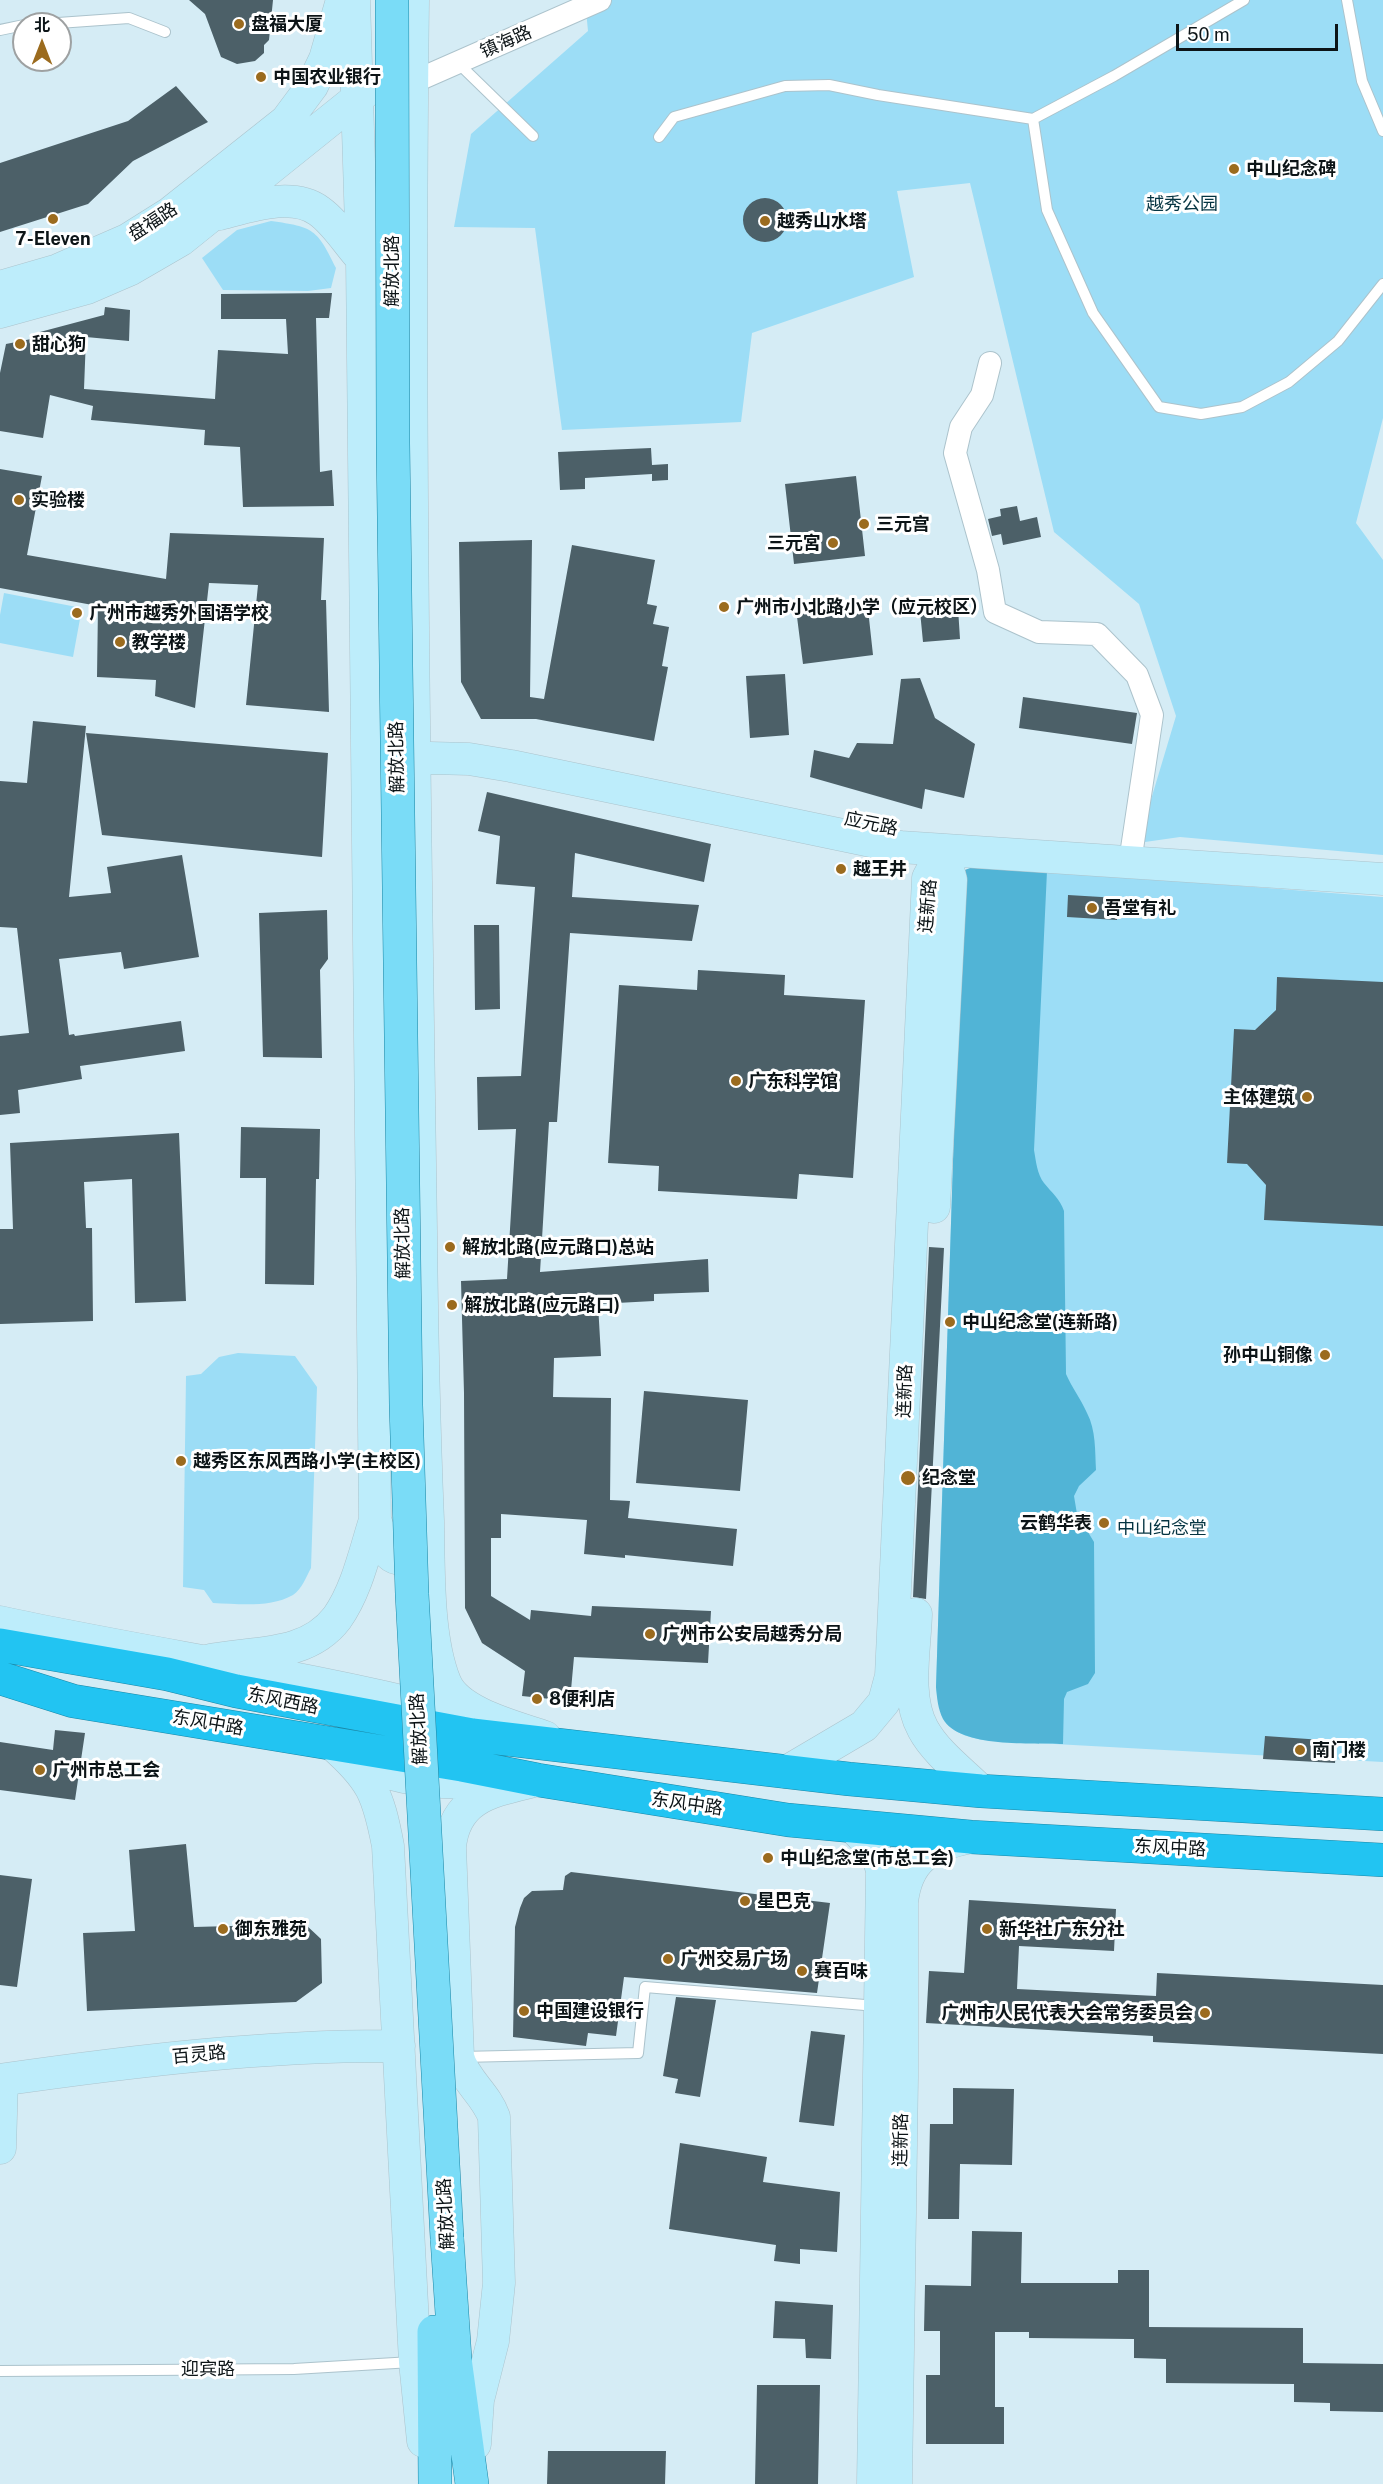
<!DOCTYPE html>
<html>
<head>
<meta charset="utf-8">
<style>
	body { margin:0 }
	#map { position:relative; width:1383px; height:2484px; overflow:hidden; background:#d5ecf5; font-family:"Public Sans","Noto Sans SC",sans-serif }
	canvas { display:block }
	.north { position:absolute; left:12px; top:12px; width:60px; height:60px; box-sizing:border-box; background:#fff; border:2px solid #9ea1a2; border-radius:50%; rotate:0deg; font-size:16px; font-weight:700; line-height:24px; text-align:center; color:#0c1417 }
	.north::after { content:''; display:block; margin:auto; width:21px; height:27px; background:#9b6b1e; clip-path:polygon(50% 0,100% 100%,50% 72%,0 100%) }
	.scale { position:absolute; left:1176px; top:24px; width:162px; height:27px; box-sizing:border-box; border:3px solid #0c1417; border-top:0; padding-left:8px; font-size:18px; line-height:21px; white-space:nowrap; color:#0c1417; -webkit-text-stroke:4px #fff; paint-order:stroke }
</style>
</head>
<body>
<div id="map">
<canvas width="1383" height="2484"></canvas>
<div class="north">北</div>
<div class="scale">50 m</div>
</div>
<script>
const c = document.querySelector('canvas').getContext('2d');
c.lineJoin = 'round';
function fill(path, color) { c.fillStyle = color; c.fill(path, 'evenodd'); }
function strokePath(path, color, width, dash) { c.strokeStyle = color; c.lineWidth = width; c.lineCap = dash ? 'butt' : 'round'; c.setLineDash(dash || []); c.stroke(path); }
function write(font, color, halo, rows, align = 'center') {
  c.font = font + ' "Public Sans","Noto Sans SC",sans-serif'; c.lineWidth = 6; c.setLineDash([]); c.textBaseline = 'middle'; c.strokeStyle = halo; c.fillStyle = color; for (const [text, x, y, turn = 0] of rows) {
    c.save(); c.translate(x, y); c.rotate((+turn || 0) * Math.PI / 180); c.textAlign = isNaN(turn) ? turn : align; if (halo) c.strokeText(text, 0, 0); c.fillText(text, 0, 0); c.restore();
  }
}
const green = new Path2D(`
	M585 0H1383V418L1356 523 1383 560V855L1180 837 1138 843 1176 716 1139 604 1054 532 970 183 897 191 914 277 752 333 741 422 562 430 535 228 454 227 471 134 588 31Z
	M271 221C314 227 317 229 336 268L331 288 308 291 223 290 202 258 237 230Z
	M4 593 82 608 73 657 0 643V615Z
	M984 866 1383 897V1762L982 1740C947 1733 940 1721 936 1687L962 883 965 870Z
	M238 1353 295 1356 317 1387 311 1568C306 1577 302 1589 293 1595 270 1608 239 1604 213 1603L204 1590 183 1587 186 1376 201 1374 219 1357Z`);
const forest = new Path2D(`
	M975 866 1047 871 1034 1150C1036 1161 1037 1174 1044 1183 1052 1193 1060 1199 1064 1211L1066 1374C1072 1388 1081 1399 1087 1413 1096 1430 1095 1451 1096 1470L1079 1486 1074 1496 1077 1514 1094 1542 1095 1673 1088 1684 1067 1692 1064 1699 1063 1744C1034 1743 959 1748 943 1719 938 1709 937 1698 936 1687L962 883 965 870Z`);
const building = new Path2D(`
	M189 0H273L269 40 264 45V53L255 61 237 64 221 57 205 14Z
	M176 86 208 122 133 161 88 204 0 232V163L128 121Z
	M743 220a22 22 0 1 1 44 0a22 22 0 1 1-44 0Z
	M332 293 329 318H316L320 472 332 470 334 506 243 507 240 447 204 445 205 430 91 420 93 406 50 395 43 438 0 431V373L6 344 41 337 40 332 104 315 105 307 130 310 129 341 86 337 84 389 215 399 218 350 288 354 286 319H221V294Z
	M651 448 652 465 668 464V480L652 481V474L585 478V489L560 490 558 452Z
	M0 469 42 476 27 555 166 579 170 533 324 538 321 600H326L329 712 246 705 258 585 209 583 195 708 155 696 156 680 97 677 98 606 0 588Z
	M856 476 865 556 794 564 785 484Z
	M1017 506 1020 521 1037 517 1041 537 1003 545 1001 534 992 536 988 519 1001 516 1000 509Z
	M532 540 530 697 544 699 572 545 655 560 647 604 657 606 653 624 669 627 662 666 668 667 654 741 536 719H481L461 682 459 542Z
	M867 600 873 655 803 664 796 609Z
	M958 608 960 639 923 642 920 611Z
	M785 674 789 735 750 738 746 676Z
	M920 678 935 718 975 744 964 798 925 789 922 809 810 777 814 750 849 758 857 743 893 744 901 679Z
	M1023 697 1137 713 1132 744 1019 728Z
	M33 721 86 726 69 897 111 893 107 867 182 855 199 957 124 969 121 952 59 959 69 1035 74 1034 75 1036 181 1021 185 1051 80 1066 82 1079 18 1090 20 1113 0 1115V1036L29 1033 17 928 0 927V781L27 783Z
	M86 733 328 753 322 857 102 835Z
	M487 792 711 844 704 882 575 853 572 897 699 905 692 941 570 933 557 1122H549L540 1272 708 1259 709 1292 654 1294V1301L598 1304 601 1356 554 1358 553 1397 611 1398 610 1500 630 1501 628 1518 737 1529 733 1566 625 1555V1558L584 1554 587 1520 501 1514V1538H491V1596L530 1620 531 1610 591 1616 592 1606 711 1611 708 1663 574 1657 570 1701 522 1696 525 1671 482 1643 465 1608 464 1393 461 1281 507 1279 516 1129 478 1130 477 1077 521 1076 535 887 496 884 500 836 478 831Z
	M1068 895 1118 898 1117 920 1067 917Z
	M327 910 328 959 320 970 322 1058 263 1057 259 913Z
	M474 925H499L500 1009 475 1010Z
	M698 970 785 975 784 995 865 1000 853 1178 799 1174 797 1199 658 1191 659 1166 608 1163 619 985 697 990Z
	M1277 977 1383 982V1226L1264 1220 1266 1185 1247 1164 1227 1163 1234 1029 1255 1030 1276 1010Z
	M241 1127 320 1129 319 1179H316L314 1285 265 1284 266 1178H240Z
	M179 1133 186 1301 135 1303 132 1179 84 1182 86 1228H92L93 1321 0 1324V1229H13L10 1143Z
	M929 1247 944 1248 926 1599 913 1597Z
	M644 1391 748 1400 740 1491 636 1483Z
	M55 1730 85 1733 75 1800 0 1790V1742L53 1750Z
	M1265 1736 1337 1741 1335 1763 1263 1759Z
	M186 1844 194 1927 305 1924 321 1939 322 1983 296 2002 87 2011 83 1933 135 1931 129 1850Z
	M571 1872 830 1903 817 1993 624 1977 616 2036 588 2033 586 2046 513 2037 515 1927 520 1908 524 1898 532 1891 563 1890 565 1876Z
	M0 1875 32 1879 17 1987 0 1985Z
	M969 1900 1116 1909 1114 1951 1019 1946 1017 1989 1156 1996 1157 1973 1383 1985V2054L1153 2042V2036L926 2023 929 1971 964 1973Z
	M676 1997 716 2000 700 2097 675 2093 678 2079 663 2076Z
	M811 2031 845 2035 834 2126 799 2122Z
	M953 2088 1014 2089 1012 2165 960 2164 959 2219H928L930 2124H953Z
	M680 2143 767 2157 763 2182 840 2192 837 2252 800 2249V2264L774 2261 776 2245 669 2229Z
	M972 2231 1022 2232 1021 2283H1118V2270H1149V2327L1303 2328V2363L1383 2364V2412L1330 2411V2403L1294 2402V2384L1166 2383V2359L1134 2358V2339L1029 2338V2332H995V2407H1004V2444H926V2375H940V2331H924L925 2285 971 2286Z
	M775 2301 833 2305 831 2359 806 2358 805 2339 773 2338Z
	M757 2385H820L818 2484H755Z
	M548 2451H666L665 2484H547Z`);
const lane = new Path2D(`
	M1347 0 1362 81 1383 131
	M44 24 129 18 165 32
	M0 30 24 25
	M458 63 533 136
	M1033 119 1047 210 1093 313 1159 407 1201 414 1242 407 1289 382 1338 341 1383 284
	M659 137 674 117 785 86 829 85 878 95 1033 119 1114 76 1244 0
	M461 2057 638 2053 645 1987 877 2006
	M0 2371 294 2369 412 2362`);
const street = new Path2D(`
	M411 83 600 0
	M990 363 982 395 961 427 955 453 988 570 995 612 1039 632 1097 634 1137 675 1152 715 1130 862`);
const secondary = new Path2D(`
	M413 0C408 410 415 821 421 1231 422 1328 424 1424 428 1521 429 1570 427 1637 445 1682 457 1713 516 1727 545 1737
	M220 214C248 207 292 191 319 211 336 223 348 244 362 259
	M0 287 58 270 127 240 170 213 286 121 312 86 325 59 342 0
	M0 312 87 288 131 269 181 240 369 89
	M392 757 469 759 511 766 900 847 1383 879
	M934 1207 951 880 943 850
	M375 1520C379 1529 382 1543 387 1551 400 1570 422 1550 428 1538
	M916 1614C915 1649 905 1697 923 1729 936 1753 962 1772 981 1791
	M0 1622C147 1654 297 1674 443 1711
	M167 1674C180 1670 193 1664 206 1661 251 1651 306 1659 337 1618 357 1590 365 1551 375 1520L362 259 354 0
	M332 1744C372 1779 378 1794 388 1846L415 2362 423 2441
	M351 1756C395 1785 455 1784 506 1782
	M786 1772 864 1726 884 1702 891 1676 928 878 943 850
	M854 1828C867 1841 878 1852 882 1871L873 2484
	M0 2080C133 2061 265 2045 399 2046
	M0 2148 2 2080
	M475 2444 478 2400 493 2341 499 2283 494 2117C486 2094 464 2080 458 2057L450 1847C455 1795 495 1791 538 1780
	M896 2484 902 2077V1902C907 1858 931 1845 971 1837`);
const primary = new Path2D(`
	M447 2238 455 2359 472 2484
	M434 2332 435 2484`);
const highway = new Path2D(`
	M0 1645 167 1674 236 1691 472 1735 849 1779 981 1791 1383 1814
	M0 1678 73 1701 462 1765 538 1780 788 1820 971 1837 1383 1860`);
const primaryBridge = new Path2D(`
	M392 0 393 443 406 1405 412 1594 447 2238`);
const markers = [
	[239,24,6,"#9b6b1e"],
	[261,77,6,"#9b6b1e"],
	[1234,169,6,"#9b6b1e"],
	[53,219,6,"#9b6b1e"],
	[765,221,6,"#9b6b1e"],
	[20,344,6,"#9b6b1e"],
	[19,500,6,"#9b6b1e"],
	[864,524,6,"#9b6b1e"],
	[833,543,6,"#9b6b1e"],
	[724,607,6,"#9b6b1e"],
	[77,613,6,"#9b6b1e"],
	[120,642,6,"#9b6b1e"],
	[841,869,6,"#9b6b1e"],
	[1092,908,6,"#9b6b1e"],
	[736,1081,6,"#9b6b1e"],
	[1307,1097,6,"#9b6b1e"],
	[450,1247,6,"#9b6b1e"],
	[452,1305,6,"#9b6b1e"],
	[950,1322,6,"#9b6b1e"],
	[1325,1355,6,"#9b6b1e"],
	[181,1461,6,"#9b6b1e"],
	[908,1478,8,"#9b6b1e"],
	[1104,1523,6,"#9b6b1e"],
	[650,1634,6,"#9b6b1e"],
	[537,1699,6,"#9b6b1e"],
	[1300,1750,6,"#9b6b1e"],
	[40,1770,6,"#9b6b1e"],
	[768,1858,6,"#9b6b1e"],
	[745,1901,6,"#9b6b1e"],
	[223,1929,6,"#9b6b1e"],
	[987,1929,6,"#9b6b1e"],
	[668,1959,6,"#9b6b1e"],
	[802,1971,6,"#9b6b1e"],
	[524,2011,6,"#9b6b1e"],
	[1205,2013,6,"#9b6b1e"]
];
const poiNames = [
	["盘福大厦",251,24],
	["中国农业银行",273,77],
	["中山纪念碑",1246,169],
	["越秀山水塔",777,221],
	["7-Eleven",53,239,"center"],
	["甜心狗",32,344],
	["实验楼",31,500],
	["三元宫",876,524],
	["三元宮",821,543,"right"],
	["广州市小北路小学（应元校区）",736,607],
	["广州市越秀外国语学校",89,613],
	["教学楼",132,642],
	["越王井",853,869],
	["吾堂有礼",1104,908],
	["广东科学馆",748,1081],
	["主体建筑",1295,1097,"right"],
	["解放北路(应元路口)总站",462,1247],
	["解放北路(应元路口)",464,1305],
	["中山纪念堂(连新路)",962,1322],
	["孙中山铜像",1313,1355,"right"],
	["越秀区东风西路小学(主校区)",193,1461],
	["纪念堂",922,1478],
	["云鹤华表",1092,1523,"right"],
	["广州市公安局越秀分局",662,1634],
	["8便利店",549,1699],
	["南门楼",1312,1750],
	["广州市总工会",52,1770],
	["中山纪念堂(市总工会)",780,1858],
	["星巴克",757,1901],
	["御东雅苑",235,1929],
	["新华社广东分社",999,1929],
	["广州交易广场",680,1959],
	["赛百味",814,1971],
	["中国建设银行",536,2011],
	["广州市人民代表大会常务委员会",1193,2013,"right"]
];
const streetNames = [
	["镇海路",506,42,-24],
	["盘福路",153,222,-33],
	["解放北路",392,271,-90],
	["解放北路",397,757,-91],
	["应元路",871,824,12],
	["连新路",928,906,-85],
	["解放北路",403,1243,-91],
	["连新路",905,1391,-88],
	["东风西路",283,1701,11],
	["东风中路",208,1723,10],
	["解放北路",419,1729,-93],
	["东风中路",687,1804,8],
	["东风中路",1170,1848,3],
	["百灵路",199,2055,-5],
	["连新路",901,2140,-89],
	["解放北路",446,2214,-93],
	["迎宾路",208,2369]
];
const parkNames = [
	["越秀公园",1182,204],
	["中山纪念堂",1162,1528]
];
fill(green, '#9cddf6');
fill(forest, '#51b4d6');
fill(building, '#4c6068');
strokePath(lane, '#acc3cc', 12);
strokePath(street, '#acc3cc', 24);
strokePath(secondary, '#acc3cc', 33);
strokePath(primary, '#1a86a5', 34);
strokePath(highway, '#1a86a5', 34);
strokePath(lane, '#fff', 10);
strokePath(street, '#fff', 22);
strokePath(secondary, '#bdedfb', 32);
strokePath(primary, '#7adcf7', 33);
strokePath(highway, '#22c4f2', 33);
strokePath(primaryBridge, '#1a86a5', 34, []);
strokePath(primaryBridge, '#7adcf7', 33);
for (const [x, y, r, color] of markers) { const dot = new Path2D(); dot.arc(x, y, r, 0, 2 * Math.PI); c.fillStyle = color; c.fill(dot); strokePath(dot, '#fff', 2); }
write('bold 18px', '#0c1417', '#fff', poiNames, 'left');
write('18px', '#0c1417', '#fff', streetNames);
write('18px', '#053442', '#fff', parkNames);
</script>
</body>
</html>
